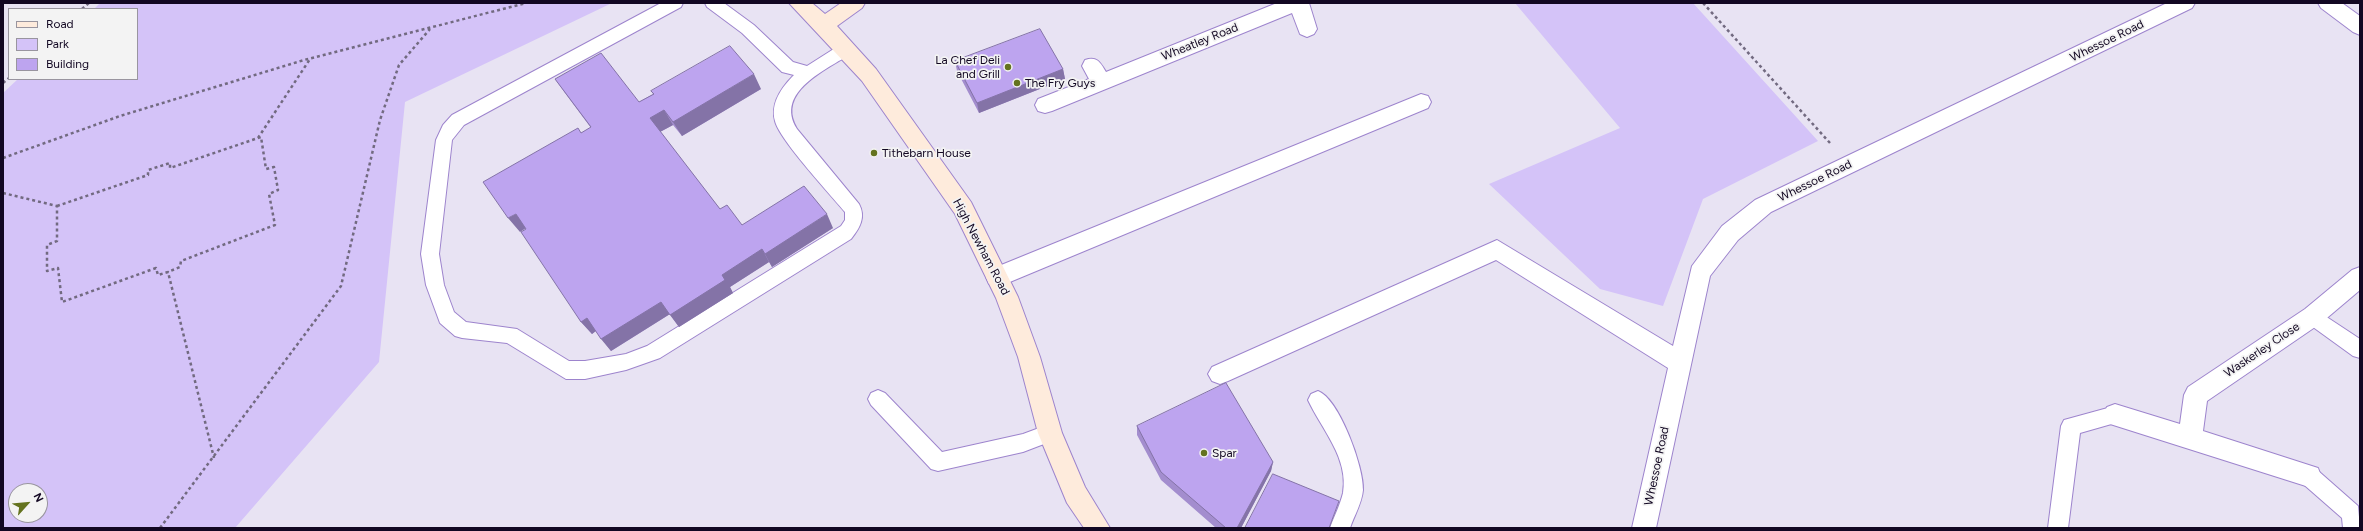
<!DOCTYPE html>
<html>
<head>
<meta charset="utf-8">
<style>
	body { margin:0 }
	#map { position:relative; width:2363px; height:531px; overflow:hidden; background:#e8e3f3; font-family:Figtree,sans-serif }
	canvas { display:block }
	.frame { position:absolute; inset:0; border:4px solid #120722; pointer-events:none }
	.legend { position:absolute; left:8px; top:8px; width:130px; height:72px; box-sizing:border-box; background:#f3f3f3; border:1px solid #99959f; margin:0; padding:5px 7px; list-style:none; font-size:12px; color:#120722 }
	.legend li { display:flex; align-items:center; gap:8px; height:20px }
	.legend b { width:20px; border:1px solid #99959f }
	.north { position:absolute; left:8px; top:483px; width:40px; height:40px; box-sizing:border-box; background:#f3f3f3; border:1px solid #99959f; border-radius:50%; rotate:63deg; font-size:11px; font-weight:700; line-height:16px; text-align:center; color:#120722 }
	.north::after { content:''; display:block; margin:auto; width:14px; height:18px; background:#64731f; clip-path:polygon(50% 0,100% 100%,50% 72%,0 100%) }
</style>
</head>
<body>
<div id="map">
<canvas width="2363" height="531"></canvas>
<div class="frame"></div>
<ul class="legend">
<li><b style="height:5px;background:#feebdc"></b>Road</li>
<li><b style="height:11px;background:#d4c3f8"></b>Park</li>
<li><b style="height:11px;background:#bda4ef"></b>Building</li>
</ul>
<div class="north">N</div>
</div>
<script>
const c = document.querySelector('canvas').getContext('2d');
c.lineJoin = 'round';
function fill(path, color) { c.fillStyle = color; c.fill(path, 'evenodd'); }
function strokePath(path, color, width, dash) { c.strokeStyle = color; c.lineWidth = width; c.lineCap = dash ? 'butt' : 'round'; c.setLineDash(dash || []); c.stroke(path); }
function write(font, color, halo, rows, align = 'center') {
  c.font = font + ' Figtree,sans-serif'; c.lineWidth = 3.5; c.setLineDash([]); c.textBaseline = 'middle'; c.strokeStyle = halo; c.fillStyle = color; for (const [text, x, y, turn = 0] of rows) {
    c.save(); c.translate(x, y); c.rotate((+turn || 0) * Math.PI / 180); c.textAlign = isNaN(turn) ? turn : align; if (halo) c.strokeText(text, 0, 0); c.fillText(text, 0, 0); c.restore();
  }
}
const green = new Path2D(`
	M100 3H612L405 102 379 362 235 528H3V93L18 79H137V9H94ZM16 491H40V515H16Z
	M1515 3H1693L1818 141 1703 199 1663 306 1600 289 1489 184 1620 128Z`);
const path = new Path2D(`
	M1703 3 1830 143
	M82 9 89 3
	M3 83 9 78
	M258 138 310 59
	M3 158 120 116 304 60 526 3
	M3 193 57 206V241L47 245V271L58 268 62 302 156 268 158 275 168 272 214 458
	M57 206 148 175V170L170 163V168L261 137 266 169 274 167 278 190 269 194 275 225 181 261 180 267 168 272
	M160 528 341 286 380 120 399 65 430 29`);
const lane = new Path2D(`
	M661 3H683L681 7 464 125 452 140 439 254 444 285 454 312 466 322 517 329 569 361H585L626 354 647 346 841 226 845 220V212C830 194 779 139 775 121 770 103 782 87 794 75L782 72 742 33 707 7 705 3H724L754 25 793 62 807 66 840 45 846 43 852 45 854 49 852 53C826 70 774 92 797 129L859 204C866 217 860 228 851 239L660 358 626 370 585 379H566L507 343 462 338 455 336 440 323 426 285 421 254 436 140 443 125 452 115Z
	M2313 308 2360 339V358L2353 356 2306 322 2304 316 2306 310Z
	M878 390 885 393 942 452 1023 434 1050 424 1057 427 1060 433 1057 439 1023 452 938 471 931 469 871 405 868 399 871 393Z
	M1318 391C1339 399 1364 467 1363 490 1362 503 1354 516 1350 528H1330C1334 517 1340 505 1343 493 1349 458 1322 430 1308 400L1311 394Z
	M2115 406 2122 409 2125 415 2122 421 2080 433 2068 528H2048L2061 426 2064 420Z
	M2309 467 2316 469 2358 506 2360 528H2343L2342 518 2302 483 2299 476 2302 469Z`);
const street = new Path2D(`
	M1277 3H1309L1317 29 1314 34 1307 37 1300 34 1292 13 1052 111 1045 113 1038 111 1035 105 1038 99 1089 79 1082 66 1085 60C1097 56 1100 62 1106 72Z
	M2167 3H2195L2192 8 1771 212 1738 240 1710 276 1656 528H1632L1668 368 1496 260 1228 381 1220 384 1212 381 1208 374 1212 367 1497 240 1673 346 1692 266 1722 226 1755 200Z
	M2318 3H2342L2360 16V35L2353 32 2321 8Z
	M1421 94 1428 96 1431 102 1428 108 1005 284 997 287 989 284 986 277 989 270Z
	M2360 267V290L2321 323 2207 401 2203 431 2318 468 2321 476 2318 484 2309 487 2107 423 2103 415 2107 407 2115 404 2180 424 2184 395 2188 387 2305 309 2352 270Z`);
const secondary = new Path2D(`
	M789 3H812L825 14 841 3H865L862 8 837 26 876 69 971 202 1018 297 1040 357 1062 433 1085 487 1110 528H1084L1067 503 1038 433 1018 357 996 298 955 214 862 81Z`);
const wall = new Path2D(`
	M955 61 1063 69 1065 79 979 113 957 71Z
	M555 79 639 102 653 94 651 91 761 89 682 136 673 125 660 132 720 209 742 225 833 228 772 267 769 262 730 287 733 293 679 327 670 314 611 351 596 331 592 334 581 322 526 228 520 232 581 133 591 128 565 93Z
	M1137 426 1273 462 1271 471 1241 528H1216L1161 480 1137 435Z`);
const shadedWall = new Path2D(`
	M1063 69 1065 79 979 113 977 103Z
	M754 74 761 89 682 136 673 122Z
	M664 110 673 125 658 133 650 118Z
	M516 214 527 227 520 232 508 218Z
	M827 214 833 228 772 267 765 254Z
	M762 249 769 262 730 287 733 293 679 327 670 315 722 275Z
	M661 302 670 314 611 351 601 339Z
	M587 318 597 330 592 334 581 322Z
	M1273 462 1271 471 1241 528H1237Z`);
const building = new Path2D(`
	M1040 29 1063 69 977 103 955 61Z
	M730 46 754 74 673 122 664 110 650 118 720 209 727 205 742 225 804 186 827 214 765 254 762 249 722 275 725 280 670 315 661 302 601 339 587 318 581 322 521 232 526 229 516 214 508 218 483 182 578 128 581 133 591 127 555 79 601 53 639 102 654 94 651 91Z
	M1226 383 1273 462 1237 528H1226L1161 472 1137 426Z
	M1273 474 1339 501 1329 528H1245Z`);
const markers = [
	[1008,67,4,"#64731f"],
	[1017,83,4,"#64731f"],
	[874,153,4,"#64731f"],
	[1204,453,4,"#64731f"]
];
const streetNames = [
	["Whessoe Road",2107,41,-26],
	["Wheatley Road",1200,42,-22],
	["Whessoe Road",1815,181,-26],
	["High Newham Road",981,247,62],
	["Waskerley Close",2262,350,-34],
	["Whessoe Road",1657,466,-78]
];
const poiNames = [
	["La Chef Deli",1000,60,"right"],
	["and Grill",1000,74,"right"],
	["The Fry Guys",1025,83],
	["Tithebarn House",882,153],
	["Spar",1212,453]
];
fill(green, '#d4c3f8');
strokePath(lane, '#9d84cd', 2);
strokePath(street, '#9d84cd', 2);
strokePath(secondary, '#9d84cd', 2);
strokePath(path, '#726a80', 2.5, [3, 3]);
fill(lane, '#fff');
fill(street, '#fff');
fill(secondary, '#feebdc');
fill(wall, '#a38dce');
fill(shadedWall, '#8473a7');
fill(building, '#bda4ef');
strokePath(building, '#8473a7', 1);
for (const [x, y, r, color] of markers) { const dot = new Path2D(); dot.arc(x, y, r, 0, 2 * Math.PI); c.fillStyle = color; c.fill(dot); strokePath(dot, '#f3f3f3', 1.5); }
write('12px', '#120722', '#f3f3f3', streetNames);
write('12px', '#120722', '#f3f3f3', poiNames, 'left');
</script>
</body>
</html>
